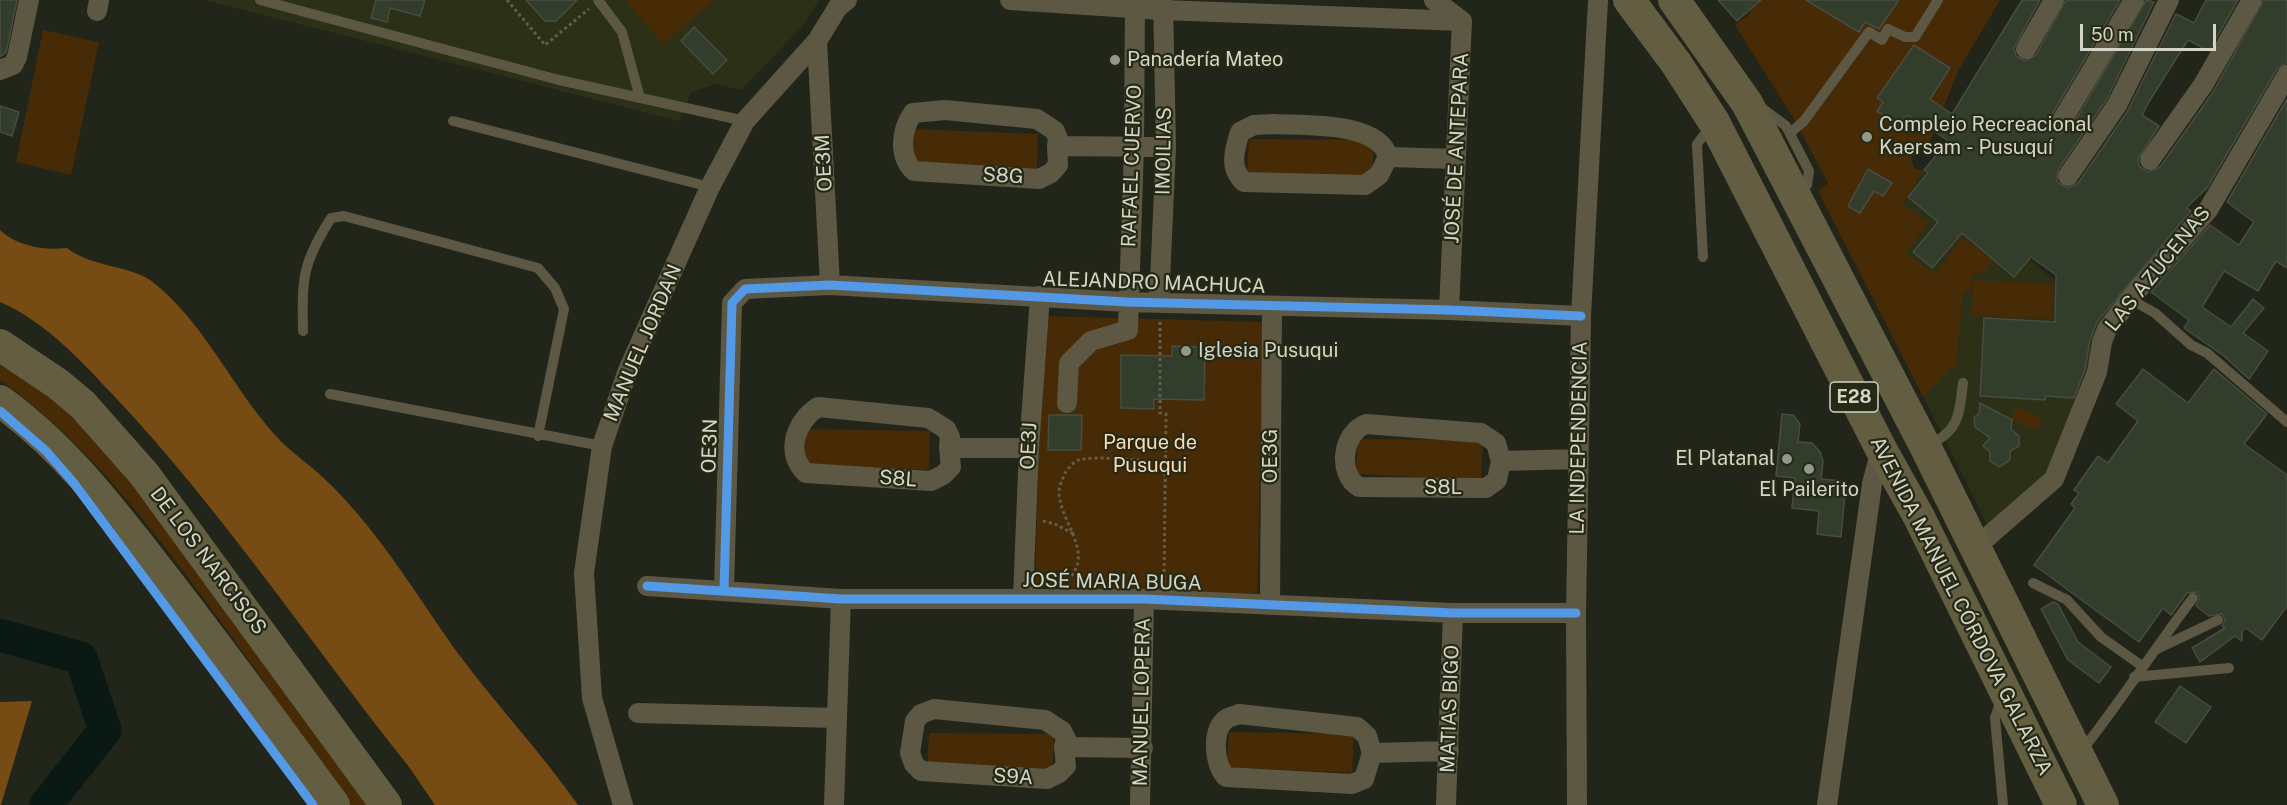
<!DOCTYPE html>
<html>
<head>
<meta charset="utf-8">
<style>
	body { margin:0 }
	#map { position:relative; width:2287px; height:805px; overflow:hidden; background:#222519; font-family:"Public Sans",sans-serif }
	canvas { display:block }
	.scale { position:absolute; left:2080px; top:24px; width:136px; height:27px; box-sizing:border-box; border:3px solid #d3d5c8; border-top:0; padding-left:8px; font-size:18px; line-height:21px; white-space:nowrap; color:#d3d5c8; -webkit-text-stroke:4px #262a14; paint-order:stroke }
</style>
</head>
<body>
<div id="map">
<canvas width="2287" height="805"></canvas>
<div class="scale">50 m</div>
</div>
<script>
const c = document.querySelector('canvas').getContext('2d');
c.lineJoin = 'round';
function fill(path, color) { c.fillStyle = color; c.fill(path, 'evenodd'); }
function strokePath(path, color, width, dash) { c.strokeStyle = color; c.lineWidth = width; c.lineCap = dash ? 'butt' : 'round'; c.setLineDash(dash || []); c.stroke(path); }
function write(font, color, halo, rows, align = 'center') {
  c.font = font + ' "Public Sans",sans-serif'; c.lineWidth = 4.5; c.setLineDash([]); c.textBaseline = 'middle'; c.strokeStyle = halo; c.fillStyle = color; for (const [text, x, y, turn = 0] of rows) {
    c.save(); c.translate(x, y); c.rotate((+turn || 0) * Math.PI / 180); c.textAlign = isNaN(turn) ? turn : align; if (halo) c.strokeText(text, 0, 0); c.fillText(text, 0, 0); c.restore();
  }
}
const built = new Path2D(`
	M205 0H819L803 26 741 90 717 84 691 92 679 121Z
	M1923 171 2103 321 2097 326 2091 343 2089 370 2047 473 1988 526 1861 272Z`);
const green = new Path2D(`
	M625 0H714L663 44Z
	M1758 0H2000L1958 71 1931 139 1911 157 1914 168 1923 171 1902 205 1928 222 1906 253 1935 274 1962 237 1993 259 1983 274 1973 273 1971 291H1963L1956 368H1950L1923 397 1818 191 1828 183 1794 119 1735 25 1748 16Z
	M43 30 99 42 71 175 16 162Z
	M913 129 1038 134 1037 171 912 166Z
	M1249 139 1374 140 1372 180 1247 173Z
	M1973 280 2053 284 2052 319 1972 316Z
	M1042 316 1264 322 1257 594 1035 587Z
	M0 357 67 409 119 464 368 805H347C302 735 254 666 204 599 145 519 82 438 0 380Z
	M2016 407 2042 418 2037 430 2011 420Z
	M805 429 930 431 929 470 804 464Z
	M1357 439 1483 440 1481 480 1356 474Z
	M1229 732 1354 734 1352 773 1227 767Z
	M929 733 1054 734 1052 774 927 768Z`);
const forest = new Path2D(`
	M0 230C16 246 45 251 67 248 92 268 133 265 154 283 206 325 231 386 275 435 292 454 315 468 332 486 382 536 417 596 457 652 496 705 541 752 578 805H435L409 767C311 644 223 512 115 397 81 361 46 322 0 302Z
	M32 701 1 805H0V702Z`);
const river = new Path2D(`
	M0 635 81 658 105 730 46 805`);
const building = new Path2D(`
	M0 0H17L6 53 0 57Z
	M376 0H425L420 16 390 8 387 22 371 18Z
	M526 0H577L556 21H545Z
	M1718 0H1761L1737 21Z
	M1806 0H1899L1879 29 1865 22 1859 32Z
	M2022 0H2040L2014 48 2016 56 2025 61 2036 55 2066 0H2120L2051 116 2050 127 2060 134 2071 128 2146 0 2154 2 2107 99 2058 170 2057 182 2068 188 2078 183 2127 112 2176 14 2194 23 2206 0H2238L2209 51 2188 40 2150 100 2142 115 2159 126 2138 159 2139 166 2148 172 2160 167 2213 92 2264 0H2287V63L2277 69 2207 188 2186 208 2191 211 2097 322 2090 340 2085 369 2074 398 2045 396V400L1980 396 1984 318 2055 322 2056 275 2031 257 2014 277 1962 233 1932 268 1913 252 1938 222 1908 197 1928 173 1924 170 1948 141 1917 119 1916 121 1907 115 1900 126 1877 111 1883 102 1877 98 1914 45 1950 68 1930 99 1952 114Z
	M694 27 727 60 713 74 681 41Z
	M2287 99V268L2276 261 2258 291 2224 271 2202 307 2231 327 2253 299 2264 308 2243 333 2268 351 2249 379 2224 356 2184 328 2189 320 2151 292 2210 225 2239 245 2254 222 2227 202Z
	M0 106 19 112 12 136 0 132Z
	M1868 169 1892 183 1883 196 1874 191 1860 213 1848 206Z
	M1172 346 1205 347 1204 400 1154 399V409L1121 408V355L1172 356Z
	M2143 369 2188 403 2214 369 2267 414 2244 444 2287 475V606L2262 640 2246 628 2242 631V641L2235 636 2200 662 2192 648 2225 628 2222 626 2225 620 2222 614 2209 616 2196 606 2200 598 2197 592 2187 593 2171 615 2163 608 2139 642 2034 565 2075 508 2071 504 2079 493 2074 490 2098 456 2108 463 2138 421 2116 404Z
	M1980 403 2012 420 2011 429 2019 436V446L2010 451V460L1999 467 1990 461V452L1983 446 1990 438 1975 427 1974 417 1979 414Z
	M1782 414 1793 415 1800 424 1798 442 1812 443 1820 452 1823 461 1821 479 1846 481 1841 537 1817 534 1819 511 1792 508 1795 478 1776 476Z
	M1049 415H1082L1081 450H1048Z
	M2053 602 2058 604 2078 642 2111 667 2099 683 2068 660 2061 647 2041 609Z
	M2180 686 2211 707 2186 743 2155 722Z`);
const path = new Path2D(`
	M507 0 545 45 589 9
	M1160 322V413L1166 414 1164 583
	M1043 521 1055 524 1074 534
	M1067 580C1097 554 1058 520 1059 491 1059 485 1063 479 1065 473 1069 467 1075 460 1082 459 1109 456 1139 461 1166 462`);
const service = new Path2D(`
	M260 0 559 80 745 121
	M598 0 622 32 640 98
	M1758 105 1786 126 1809 171 1807 185 1798 195
	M453 121 710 187
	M1790 133 1804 121 1869 32 1882 40 1888 29 1905 37H1915L1938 0
	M1703 257 1697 144 1712 125
	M2130 299 2155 313 2191 345 2207 353 2287 422
	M303 331C302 278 302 264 331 218L344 216 538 268 555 288 564 309 538 436
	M330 394 602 446
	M1928 445C1960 431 1959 414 1963 383
	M2033 583 2067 600 2101 637 2142 666
	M2157 649 2218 620
	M2134 677 2229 668
	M2002 697 1995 718 2003 805
	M2080 753C2120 703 2154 649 2193 598`);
const minor = new Path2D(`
	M1010 0 1162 10 1462 21
	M1434 0 1462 21
	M97 11 99 0
	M817 41 830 285
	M2026 49 2054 0
	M0 70 13 65 17 57 29 0
	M2061 122 2134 0
	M1274 124C1303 126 1379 121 1388 157L1379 175 1365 185 1244 182C1229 168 1234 151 1240 132L1254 125Z
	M1057 146 1058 139 1055 131 1037 119 945 110 913 113C901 130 898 156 914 171L1039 179 1051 173 1058 165 1057 146 1166 147
	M1388 157 1456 159
	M2150 160 2203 85 2252 0
	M2068 176 2117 105 2169 0
	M1159 303 1166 147 1163 0
	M1449 310 1462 21
	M1067 403 1069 363 1091 341 1128 330 1134 147 1135 0
	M949 448 950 437 946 429 928 418 818 407C796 421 784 453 806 473L931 481 943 475 951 467 949 448H1029
	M1501 461 1496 443 1481 433 1366 424C1342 433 1337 474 1359 487L1486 488 1497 480 1501 461 1579 459
	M1976 547 2054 479 2097 372 2102 342 2107 329 2140 287 2208 210 2287 75
	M647 586 841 599H1144L1453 613H1576
	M724 590 732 303 745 289 830 285 1127 302 1449 310 1581 316
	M1023 597 1029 448 1040 296
	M1270 605 1272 306
	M638 713 837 718
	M1064 747 1066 739 1062 731 1045 720 934 709 921 714 915 721 910 753 914 764 921 771 1047 779 1059 773 1066 766 1064 747 1143 748
	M1372 753 1367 736 1357 727 1239 714C1235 716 1229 717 1226 719 1211 731 1214 765 1226 777L1352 784 1364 779 1372 753 1449 751
	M623 805 592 698 584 573 602 446 628 370 710 187 745 121 817 41 838 7 847 0
	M834 805 841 599
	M1140 805 1144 599
	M1446 805 1453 613
	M1577 805 1576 613 1581 316 1598 0
	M1827 805 1872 484 1881 449`);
const primary = new Path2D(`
	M1629 0 1676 63 1714 122 1881 449 1919 517 2061 805
	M1674 0 1747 103 1925 446 2103 805
	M0 345 58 384 83 405 144 474 386 805
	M0 401C65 448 111 509 160 572 220 649 277 727 334 805`);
const cycleway = new Path2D(`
	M0 411 46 451 73 482 313 805
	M647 586 841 599H1144L1453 613H1576
	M724 590 732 303 745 289 830 285 1127 302 1449 310 1581 316`);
const markers = [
	[1115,60,6,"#95978b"],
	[1867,137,6,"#95978b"],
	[1186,351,6,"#95978b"],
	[1787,459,6,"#95978b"],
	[1809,469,6,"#95978b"]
];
const shields = [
	[1854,397,48]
];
const shieldNames = [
	["E28",1854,397]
];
const poiNames = [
	["Panadería Mateo",1127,60],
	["Complejo Recreacional",1879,125],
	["Kaersam - Pusuquí",1879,148],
	["Iglesia Pusuqui",1198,351],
	["El Platanal",1775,459,"right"],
	["El Pailerito",1809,490,"center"]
];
const streetNames = [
	["JOSÉ DE ANTEPARA",1457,148,-87],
	["IMOILIAS",1164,151,-89],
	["OE3M",824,163,-93],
	["RAFAEL CUERVO",1132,166,-88],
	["S8G",1003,176,3],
	["LAS AZUCENAS",2158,269,-51],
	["ALEJANDRO MACHUCA",1154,283,2],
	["MANUEL JORDAN",643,343,-67],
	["LA INDEPENDENCIA",1579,438,-89],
	["OE3N",710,446,-88],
	["OE3J",1029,446,-87],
	["OE3G",1271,456,-90],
	["S8L",898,479,4],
	["S8L",1443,488],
	["DE LOS NARCISOS",208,561,53],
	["JOSÉ MARIA BUGA",1112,582,1],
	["AVENIDA MANUEL CÓRDOVA GALARZA",1961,606,63],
	["MANUEL LOPERA",1142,702,-89],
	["MATIAS BIGO",1450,709,-88],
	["S9A",1013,777,3]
];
const parkNames = [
	["Parque de",1150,443],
	["Pusuqui",1150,466]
];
fill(built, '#2c3016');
fill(green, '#462b06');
fill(forest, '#764b14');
strokePath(river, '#0a1913', 33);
fill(building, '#333d2c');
strokePath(building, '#484c43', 1.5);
strokePath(path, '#615e4f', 3, [3, 3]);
strokePath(service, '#5d5844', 10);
strokePath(minor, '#5d5844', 20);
strokePath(primary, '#635d41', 32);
strokePath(cycleway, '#5399e6', 9);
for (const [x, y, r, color] of markers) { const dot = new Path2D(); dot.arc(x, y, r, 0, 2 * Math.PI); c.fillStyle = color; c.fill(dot); strokePath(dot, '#262a14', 2); }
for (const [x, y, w] of shields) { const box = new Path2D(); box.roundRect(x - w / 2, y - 15, w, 30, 4.5); c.fillStyle = '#262a14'; c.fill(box); strokePath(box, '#d3d5c8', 1.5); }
write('bold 18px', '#d3d5c8', null, shieldNames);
write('20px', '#d3d5c8', '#262a14', poiNames, 'left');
write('20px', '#d3d5c8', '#262a14', streetNames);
write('20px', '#fdd9b6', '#262a14', parkNames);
</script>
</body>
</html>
